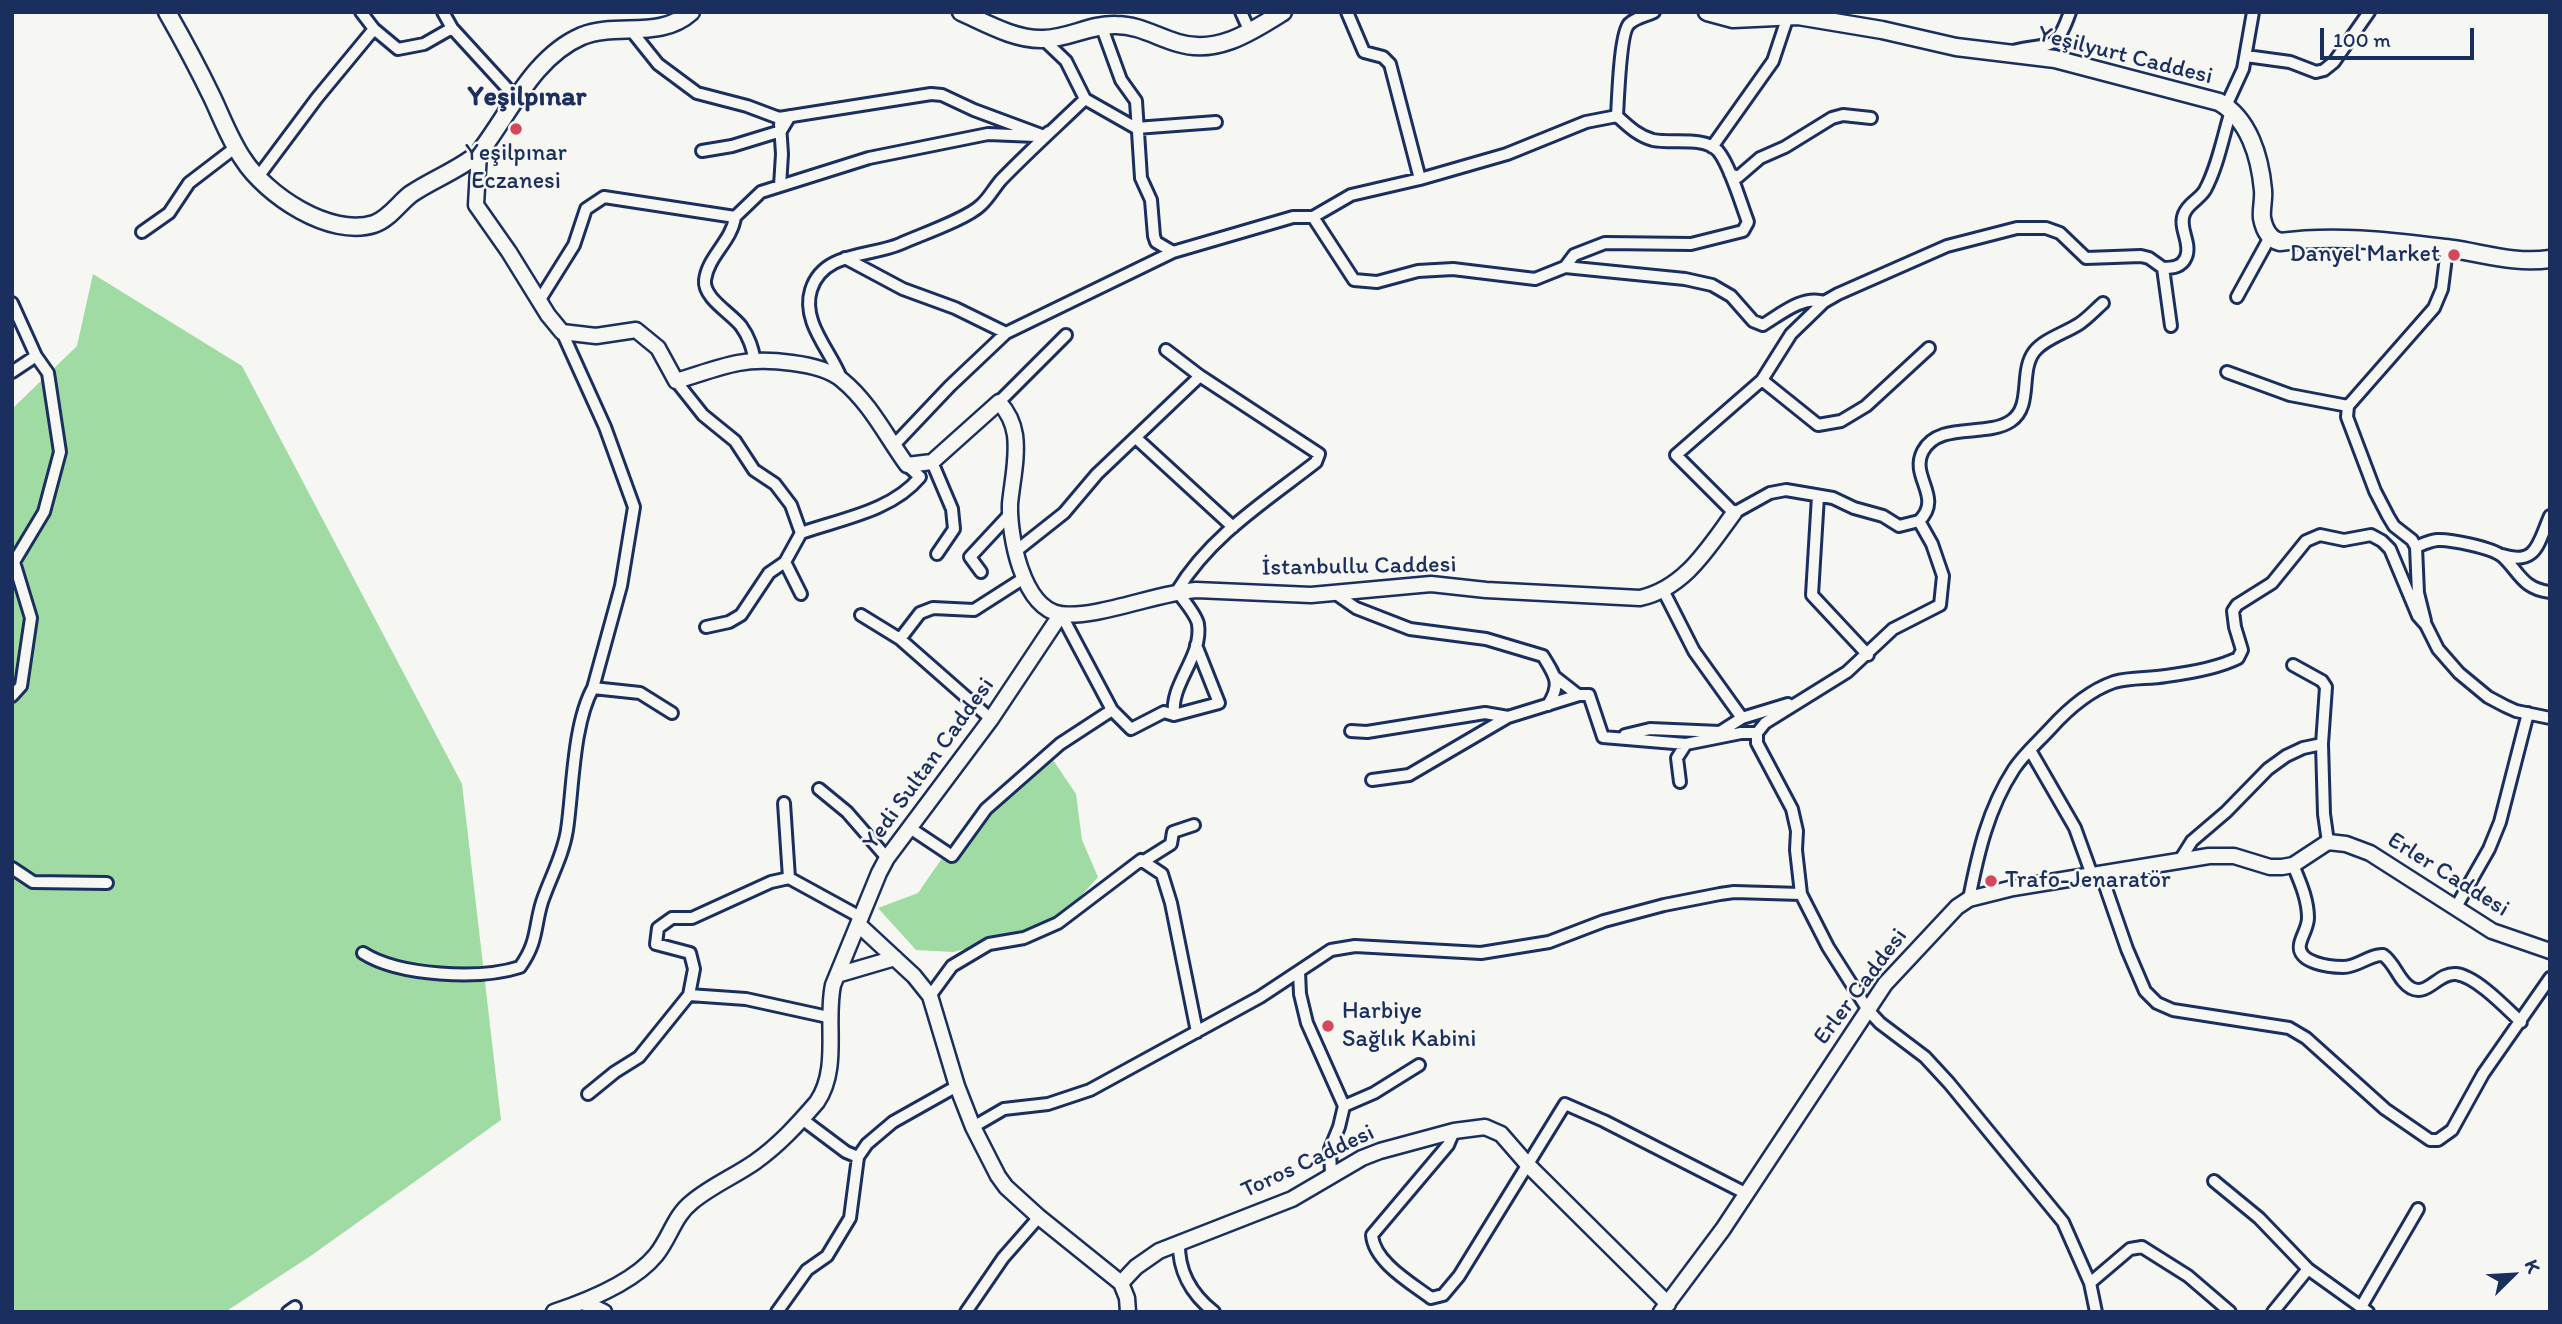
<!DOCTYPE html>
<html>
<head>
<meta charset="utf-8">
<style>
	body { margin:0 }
	#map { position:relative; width:2562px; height:1324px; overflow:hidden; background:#f6f6f2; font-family:Itim,sans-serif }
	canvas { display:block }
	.frame { position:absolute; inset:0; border:14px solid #1b2f5e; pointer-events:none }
	.north { position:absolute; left:2478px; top:1240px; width:70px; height:70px; -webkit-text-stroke:5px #f6f6f2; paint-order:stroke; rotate:66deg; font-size:19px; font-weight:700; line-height:28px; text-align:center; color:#1b2f5e }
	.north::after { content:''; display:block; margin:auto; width:24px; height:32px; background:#1b2f5e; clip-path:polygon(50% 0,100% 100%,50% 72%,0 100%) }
	.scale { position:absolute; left:2320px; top:28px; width:154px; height:32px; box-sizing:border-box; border:4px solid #1b2f5e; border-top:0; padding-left:9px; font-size:21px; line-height:24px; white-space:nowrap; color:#1b2f5e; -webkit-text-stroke:5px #f6f6f2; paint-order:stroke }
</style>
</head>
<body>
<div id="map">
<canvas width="2562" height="1324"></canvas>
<div class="frame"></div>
<div class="north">K</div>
<div class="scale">100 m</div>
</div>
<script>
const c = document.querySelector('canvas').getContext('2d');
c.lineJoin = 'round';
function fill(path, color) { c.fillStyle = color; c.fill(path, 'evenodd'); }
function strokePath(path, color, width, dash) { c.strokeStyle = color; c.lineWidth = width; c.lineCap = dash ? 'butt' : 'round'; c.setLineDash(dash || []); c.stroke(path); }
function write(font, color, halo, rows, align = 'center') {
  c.font = font + ' Itim,sans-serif'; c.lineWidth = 5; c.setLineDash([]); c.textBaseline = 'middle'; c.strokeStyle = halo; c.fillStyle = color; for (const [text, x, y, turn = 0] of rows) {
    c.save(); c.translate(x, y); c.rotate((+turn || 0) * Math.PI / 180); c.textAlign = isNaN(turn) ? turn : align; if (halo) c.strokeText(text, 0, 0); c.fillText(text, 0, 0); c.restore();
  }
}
const green = new Path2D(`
	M93 274 242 366 462 784 501 1120 312 1255 225 1312H12V409L77 346Z
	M1047 751 1076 794 1082 840 1098 877 1062 917 1009 938 953 952 916 950 878 908 918 893 972 815Z`);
const minor = new Path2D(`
	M361 12 374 29 398 49 424 44 452 28
	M443 12 452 28 516 98
	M1241 12 1250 32 1255 27
	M1347 12 1364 52 1383 57 1390 64 1420 179
	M1101 25 1121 80 1136 101 1141 178 1151 200 1154 236 1156 242 1173 252
	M630 29 658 64 697 93 747 106 779 118 931 94 942 95 974 110 1044 136 1049 132
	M2013 51C2051 41 2055 55 2070 12
	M2246 56 2290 62 2316 72 2324 70 2334 62 2369 12
	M1085 99 1136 128 1216 122
	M2226 106 2243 69 2253 12
	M1617 116C1618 100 1620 33 1629 24 1636 17 1646 16 1654 12
	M780 124 782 154 780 186
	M1712 147 1773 61 1788 16
	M702 151 732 146 781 131 790 116
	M1730 174 1738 177 1760 158 1785 147 1832 118 1843 115 1871 118
	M258 177 317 98 374 29
	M735 217 761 192 869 158 988 134 1036 136
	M1313 217 1354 280 1377 282 1418 271 1453 269 1535 279 1565 267 1685 279 1712 285 1731 296 1753 321 1763 325C1781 314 1803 295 1824 302
	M142 232 169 213 189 183 236 147
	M845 258 903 289 955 308 1006 333
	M2163 268 2171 326
	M2237 297 2270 237
	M539 301 574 245 586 209 604 197 735 217C732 241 708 256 705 280 703 298 731 313 741 326 749 337 752 347 755 361
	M12 303 36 356 48 373 60 452 44 512 14 562 31 618 21 686 12 696
	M1166 350 1200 376 1319 454 1316 462C1266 501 1210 536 1177 591 1183 600 1196 614 1198 624 1203 657 1170 683 1174 715
	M12 372 36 356
	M2227 372 2290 395 2348 406
	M841 378C831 351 801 322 811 290 823 251 870 257 900 244 920 235 967 219 981 205 989 198 994 188 1001 180 1028 152 1057 126 1085 99L1066 61 1044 40
	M1762 380 1818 425 1841 421 1866 406 1929 348
	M676 381 703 415 735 441 754 470 775 484 791 505 801 533C841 519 892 511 920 477L907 465
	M999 402 1066 335
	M1136 438 1233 527
	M895 444 950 386 1006 333 1173 252 1293 217H1313L1351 195 1420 179 1507 154 1586 122 1617 116C1628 126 1638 136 1653 140 1672 144 1704 136 1718 151 1730 165 1741 204 1748 222L1743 231 1691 244 1605 243 1574 255 1565 267
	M932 462 952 509 954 529 937 554
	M1818 496 1812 595 1868 655
	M1919 521C1944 497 1909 477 1923 451 1939 421 1986 438 2011 421 2033 406 2019 372 2034 352 2044 339 2065 333 2079 324 2088 318 2095 310 2103 303
	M2416 547C2423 544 2429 541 2437 540 2450 539 2492 548 2502 556 2519 571 2522 589 2550 592
	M1016 551 1064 513 1097 474 1200 376
	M2502 555C2537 566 2538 543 2550 516
	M785 562 801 594
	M981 572 970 557 1010 514
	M1663 590 1694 651 1742 718
	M1336 594 1356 608 1410 629 1486 639 1543 656C1555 676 1562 683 1548 705
	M1061 614 1112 710 1131 729 1164 712 1174 715 1219 703 1196 645
	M861 615 900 639 991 719
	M2425 621 2418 593 2416 547 2412 540 2394 526 2388 516 2375 491 2347 417 2348 406 2434 308 2442 289 2447 249
	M706 627 729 622 741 615 769 573 785 562 801 533
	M900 639 920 613 933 608 974 610 1024 578
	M2293 665 2322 681 2326 687 2322 744 2324 814 2328 842
	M1555 677 1578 695
	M593 688 640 693 672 713
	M1351 731 1367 732 1485 713 1508 717 1579 695H1589L1603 737 1686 744 1741 733H1757V743L1792 809 1797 831 1796 850 1801 894 1828 947 1868 1010 1880 1023 1925 1057 1949 1083 2063 1222 2090 1283 2096 1312
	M1757 733 1765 723 1847 672 1893 629 1940 605 1943 576 1932 544 1919 521 1899 526 1883 516 1854 508 1833 498 1786 490 1770 493 1734 513 1676 455 1762 380 1791 334 1824 302 1838 294 1947 246 2017 228H2046L2060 233 2086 258 2141 256 2149 258 2163 268C2173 268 2182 267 2186 257 2192 243 2178 228 2184 214 2188 203 2199 200 2205 190 2218 166 2223 136 2231 111
	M1625 735 1650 729 1720 732 1742 718 1788 704
	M2030 750 2075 828 2092 875
	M1372 780 1409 775 1508 717
	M1680 782 1677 758 1686 744
	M819 789 847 812 887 858
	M784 803 789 878
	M910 828 952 856 986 809 1060 744 1112 710
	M2180 860 2192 841 2226 812 2268 769 2286 756 2303 748 2322 744
	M1144 861 1171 844 1173 832 1194 825
	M2293 865C2300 882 2308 899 2308 918 2308 927 2302 935 2300 944 2296 963 2330 967 2343 967 2358 967 2370 954 2383 955 2395 963 2399 982 2411 988 2428 997 2438 972 2456 974 2476 976 2506 1008 2521 1022
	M12 868 33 882 107 883
	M2101 874 2127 949 2145 991 2157 1003 2173 1010 2289 1028 2306 1038 2385 1109 2430 1140H2438L2452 1130 2483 1074 2550 978
	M1969 899C1978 853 1988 809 2014 769 2024 754 2038 742 2050 729 2068 709 2088 691 2114 682 2131 677 2148 679 2166 676 2189 673 2218 668 2238 658L2242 650 2235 627 2233 611 2237 605 2272 583 2306 541 2320 535 2344 540 2371 535 2382 541 2390 549 2418 616 2426 625 2438 649 2459 673 2488 697 2505 706 2516 711 2550 718
	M2456 907 2489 849 2500 822 2528 713
	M363 953C399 976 480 980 520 967 538 942 534 928 542 902 550 878 563 856 567 830 573 789 573 724 593 688L621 586 634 507 605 427 562 332
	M1299 972 1300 994 1307 1023 1344 1106 1339 1127 1330 1149 1331 1174
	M930 996 952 966 989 944 1024 938 1058 923 1141 860 1162 874 1171 903 1197 1032
	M828 1017 746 999 689 995 694 969 690 953 656 944 658 928 672 918H692L771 882 789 878 862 918
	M588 1094 615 1072 639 1057 689 995
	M1344 1106 1374 1093 1419 1065
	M802 1119 846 1152 858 1157
	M973 1127 1004 1109 1048 1104 1090 1090 1260 997 1331 950 1355 946 1481 953 1549 942 1604 921 1664 905 1720 894 1734 892 1801 894
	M1454 1131 1448 1145 1372 1235C1374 1262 1411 1283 1431 1298L1443 1295 1459 1276 1565 1104 1604 1121 1747 1194
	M2214 1181 2259 1218 2308 1269 2368 1312
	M1179 1242C1178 1270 1191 1294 1214 1312
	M2090 1283 2130 1249 2142 1247 2188 1276 2230 1312
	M2361 1307 2418 1209
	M288 1312 295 1307
	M777 1312 807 1270 827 1256 850 1218 858 1157 867 1144 893 1122 957 1086
	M966 1312 1003 1258 1039 1217
	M2273 1312 2308 1269`);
const tertiary = new Path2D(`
	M479 153 476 205 509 252 548 315 562 332 596 336 636 330 658 348 676 381C697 375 717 367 738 363 764 358 821 362 842 380 870 403 886 436 907 465L932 462 999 402C1008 412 1013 422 1015 435 1018 458 1012 482 1010 504 1009 535 1022 607 1060 614 1096 619 1156 593 1196 590L1311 595 1431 584 1486 590 1640 598C1685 588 1708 548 1734 513
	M859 925 914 976 930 996 957 1086 973 1127 998 1176 1006 1187 1039 1217 1121 1283 1127 1298 1128 1312
	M837 975 895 958
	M1121 1283 1136 1267 1159 1251 1292 1199 1362 1158 1380 1151 1454 1131 1485 1127 1501 1134 1528 1165 1668 1304
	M583 1302 604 1312
	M554 1312C587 1301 634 1282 656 1255 670 1238 674 1216 692 1202 711 1186 735 1176 755 1162 779 1145 798 1124 817 1102 840 1068 825 1023 833 985L879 873 887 858 991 719 1061 614
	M1661 1312 1723 1229 1885 984 1957 907 1969 899 2013 888 2209 856H2234L2270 867H2282L2293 865 2328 842 2346 844 2370 853 2492 931 2550 951`);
const secondary = new Path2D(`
	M167 12C183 40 198 68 212 97 222 118 230 140 243 159 266 195 330 238 374 224 389 219 399 203 411 194 433 179 459 170 479 153 510 113 533 57 582 36 617 22 660 40 691 12
	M961 12C986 23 1015 40 1043 39 1068 39 1091 24 1116 25 1139 25 1157 37 1178 43 1217 55 1251 32 1283 12
	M1707 12 1733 19 1798 16 1882 30 1956 47 2055 59 2219 102C2249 119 2260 157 2263 190 2264 199 2261 209 2262 218 2264 229 2269 239 2280 242 2339 234 2395 242 2453 249 2486 254 2516 264 2550 259`);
const markers = [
	[516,129,7,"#d1495b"],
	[2454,255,7,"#d1495b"],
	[1991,881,7,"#d1495b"],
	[1328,1026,7,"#d1495b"]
];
const streetNames = [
	["Yeşilyurt Caddesi",2125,56,14],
	["İstanbullu Caddesi",1359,567,-1],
	["Yedi Sultan Caddesi",929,764,-54],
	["Erler Caddesi",2448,875,32],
	["Erler Caddesi",1861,987,-53],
	["Toros Caddesi",1308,1162,-25]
];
const poiNames = [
	["Yeşilpınar",516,154,"center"],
	["Eczanesi",516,182,"center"],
	["Danyel Market",2440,255,"right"],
	["Trafo-Jenaratör",2005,881],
	["Harbiye",1342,1012],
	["Sağlık Kabini",1342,1040]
];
const quarterNames = [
	["Yeşilpınar",527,98]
];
fill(green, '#9fdba2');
strokePath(minor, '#1b2f5e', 16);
strokePath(tertiary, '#1b2f5e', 19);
strokePath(secondary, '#1b2f5e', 21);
strokePath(minor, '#f6f6f2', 10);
strokePath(tertiary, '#f6f6f2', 14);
strokePath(secondary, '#f6f6f2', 16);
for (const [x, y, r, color] of markers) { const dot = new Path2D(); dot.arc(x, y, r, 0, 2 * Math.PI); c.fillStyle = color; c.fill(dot); strokePath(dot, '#f6f6f2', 2.5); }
write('24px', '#1b2f5e', '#f6f6f2', streetNames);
write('24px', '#1b2f5e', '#f6f6f2', poiNames, 'left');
write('bold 28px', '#1b2f5e', '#f6f6f2', quarterNames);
</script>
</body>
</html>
